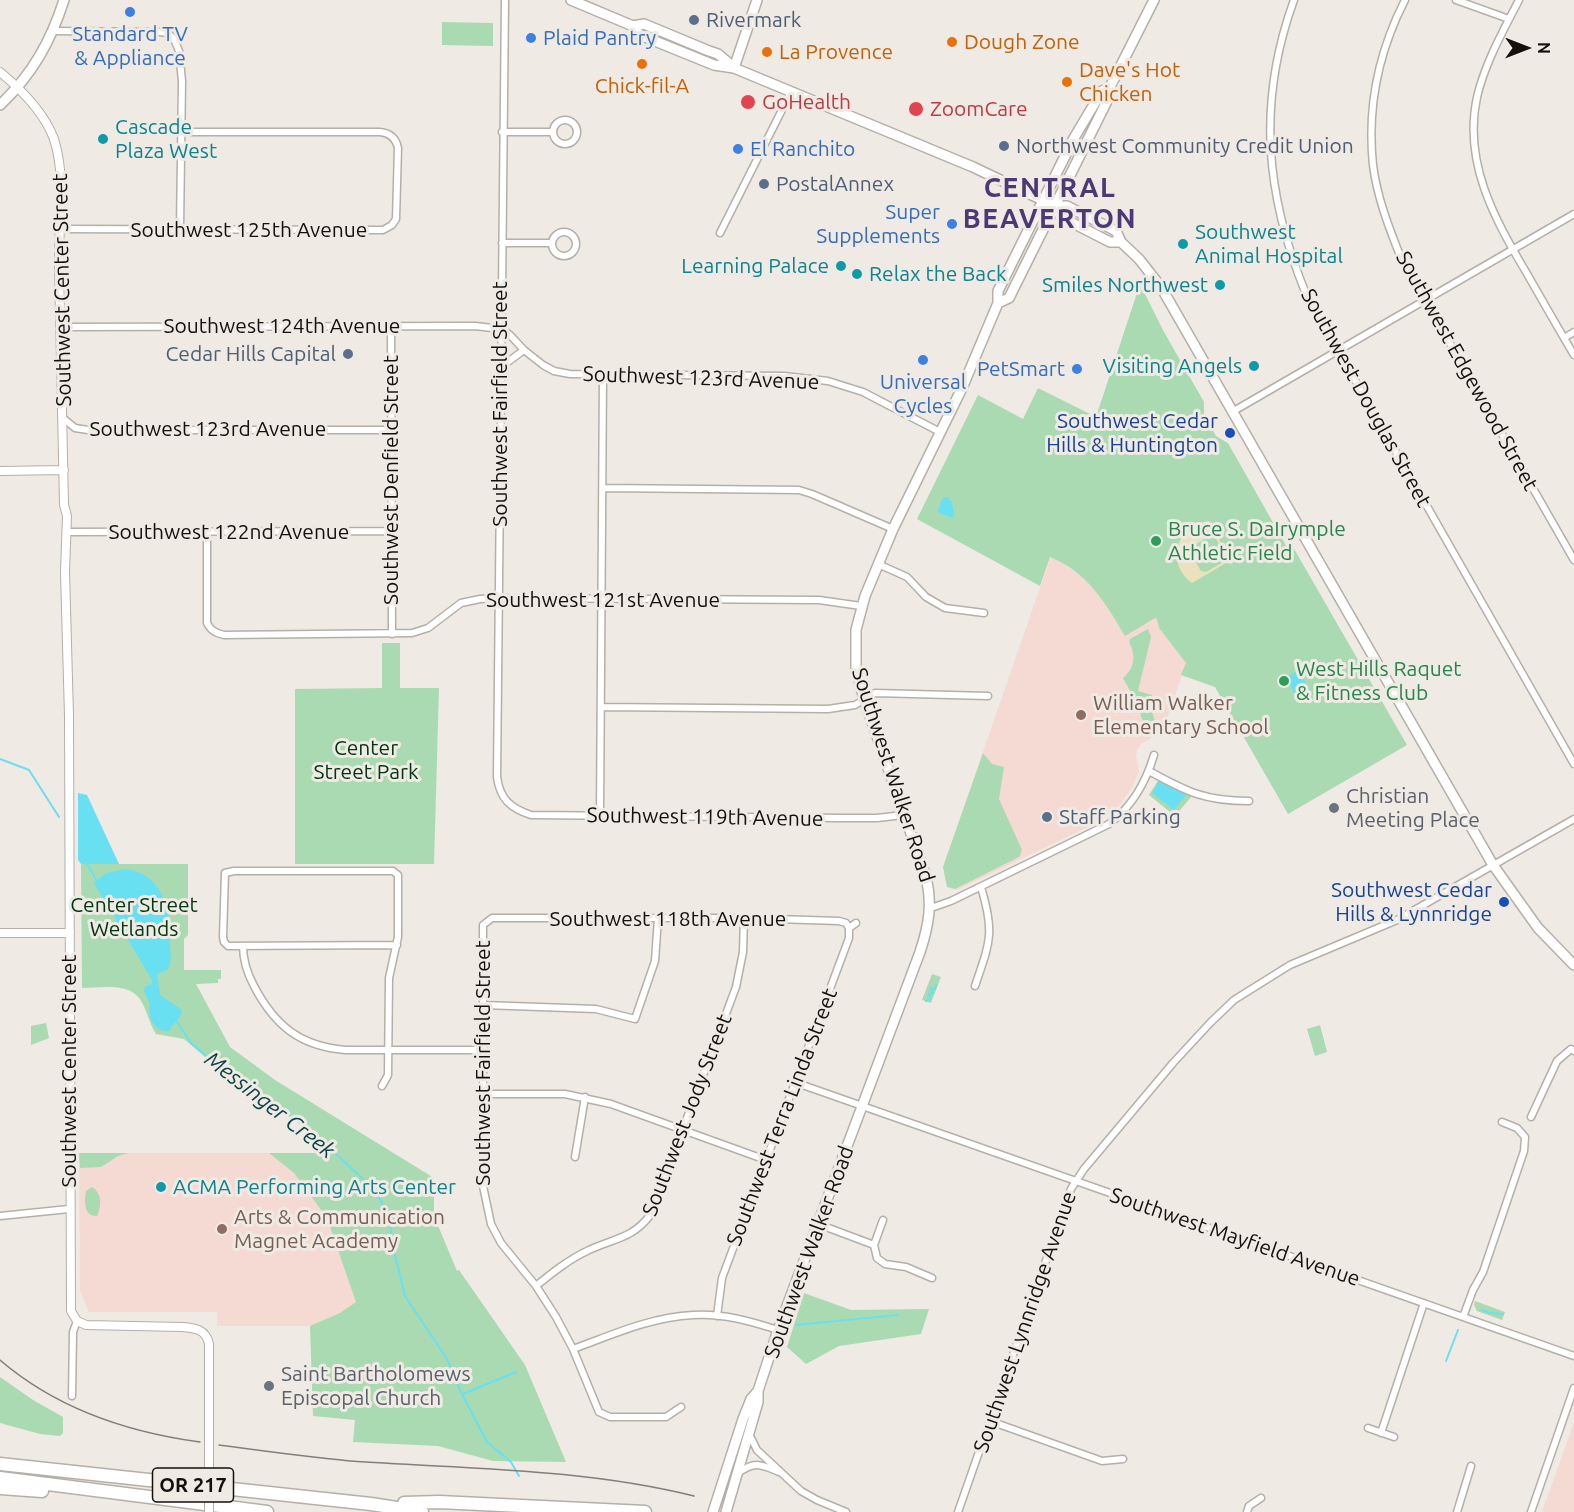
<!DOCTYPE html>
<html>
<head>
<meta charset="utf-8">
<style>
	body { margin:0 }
	#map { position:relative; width:1574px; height:1512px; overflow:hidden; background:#efeae3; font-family:Ubuntu,sans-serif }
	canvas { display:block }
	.north { position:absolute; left:1496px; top:18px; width:60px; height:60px; -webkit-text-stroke:4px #efeae3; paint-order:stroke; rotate:90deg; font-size:16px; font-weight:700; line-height:24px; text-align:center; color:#12110e }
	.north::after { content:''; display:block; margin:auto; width:21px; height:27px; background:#12110e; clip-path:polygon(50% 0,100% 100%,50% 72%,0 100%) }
</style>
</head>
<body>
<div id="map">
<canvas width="1574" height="1512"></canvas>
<div class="north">N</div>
</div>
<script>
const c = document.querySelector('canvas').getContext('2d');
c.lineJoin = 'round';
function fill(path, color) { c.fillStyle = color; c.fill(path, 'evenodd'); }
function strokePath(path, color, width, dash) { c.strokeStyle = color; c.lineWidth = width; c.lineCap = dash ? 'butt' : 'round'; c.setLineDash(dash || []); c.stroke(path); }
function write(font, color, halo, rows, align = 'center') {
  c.font = font + ' Ubuntu,sans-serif'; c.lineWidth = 6; c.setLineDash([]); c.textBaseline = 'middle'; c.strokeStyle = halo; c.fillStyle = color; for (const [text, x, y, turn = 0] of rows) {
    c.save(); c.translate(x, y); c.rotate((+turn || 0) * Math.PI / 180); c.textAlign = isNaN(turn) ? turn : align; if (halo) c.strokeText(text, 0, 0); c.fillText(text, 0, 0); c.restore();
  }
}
const education = new Path2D(`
	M1051 556 1081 576 1097 591 1107 605 1158 619 1159 628 1186 663 1163 730 1155 727 1150 739 1142 743 1138 748 1136 755 1139 772 1131 789 1119 806 1098 822 957 890 952 889 948 886 943 867Z
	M79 1153H319L421 1326H217V1312H89L80 1291Z
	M1574 1422V1512H1542Z`);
const green = new Path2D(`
	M442 22 493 23V46L442 45Z
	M1140 284 1164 332 1204 402V415L1216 436 1228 443 1288 549 1293 547 1407 745 1288 814 1215 687 1181 675 1186 663 1159 628 1157 619 1155 618 1125 636C1105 602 1088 573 1050 557L1040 586 917 519 978 395 1023 419 1038 388 1096 417Z
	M1148 629 1151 637 1138 691 1152 695 1150 705 1155 721 1145 728 1137 703 1123 678C1135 668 1136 655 1129 642L1130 639Z
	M382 643H400V688H439L434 864H295V689L382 688Z
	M983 753 992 764 1004 767 999 799 1022 850 1019 857 955 889 947 887 943 867Z
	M1159 779 1192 796 1175 816 1149 795Z
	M81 864H188V935L184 939V970H221V979H218V983L196 984 230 1047 275 1080 434 1178V1216L457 1271 459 1270 525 1365 566 1462 493 1461 438 1446 353 1442 355 1420 313 1416 310 1326 340 1313 356 1302 327 1218 294 1173 269 1153H318L305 1128 212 1063 184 1039 156 1034C149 1023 147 1010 140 999 128 982 100 988 82 988Z
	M932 974 941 977 931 1003 922 1000Z
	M46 1023 49 1038 31 1045V1026Z
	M1320 1025 1327 1052 1315 1056 1307 1029Z
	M79 1153H129L118 1156 101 1167 80 1168Z
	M92 1187C102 1193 102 1206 97 1216 84 1217 84 1201 86 1191Z
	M804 1293 851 1310 929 1309 921 1334 839 1346 806 1364 787 1347Z
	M1475 1301 1505 1312 1502 1320 1477 1311 1474 1305Z
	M0 1377 33 1400 63 1417V1433L60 1436 40 1434 0 1423Z`);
const sand = new Path2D(`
	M1209 521 1228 555 1232 556 1234 561 1232 564 1226 563 1192 583C1165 563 1176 525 1209 521ZM1210 536 1215 537 1226 556 1225 561 1206 572 1201 571 1190 552 1191 547Z`);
const water = new Path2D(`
	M943 497H948C953 503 955 511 953 518L939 513 938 510Z
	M1298 670 1312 694 1299 701 1286 678Z
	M1160 780 1186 795 1174 810 1152 793Z
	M78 793 87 795 119 864H81L78 860Z
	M125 869C163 873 171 911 170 943 170 953 173 962 167 970L157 974 160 995 182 1010C181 1020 172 1022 170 1031 154 1032 147 1018 150 1004L144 991 145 987 152 984V980L94 883 106 873Z`);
const stream = new Path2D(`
	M0 759 29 770 59 817
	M86 862 97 881
	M926 1001 930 999 929 994 933 993 930 988 935 989 936 985
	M175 1019 191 1043 245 1088 287 1113 312 1132 361 1177 378 1195 389 1217 393 1247 405 1296 447 1359 462 1394 487 1442 511 1462 519 1476
	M1482 1310 1490 1313 1503 1314
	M796 1325 898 1315
	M1446 1361 1458 1330
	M463 1394 516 1372`);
const minor = new Path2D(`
	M505 0 497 777C500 799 510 808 531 815L839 818H877L903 815
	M1294 0C1257 102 1265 194 1306 294L1574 764
	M1405 0C1379 51 1367 108 1373 165 1377 197 1389 228 1401 258L1574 560
	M1456 0 1509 19
	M1519 0C1503 31 1485 63 1477 97 1463 162 1494 218 1526 272 1542 300 1558 328 1574 355
	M54 31 160 32 168 33 174 39 179 51 182 81 180 229
	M553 132a12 12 0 1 1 24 0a12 12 0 1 1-24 0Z
	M502 132H553
	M59 229 383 230 392 225 396 219 398 148C396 138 390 133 380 132H182
	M552 244a12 12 0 1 1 24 0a12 12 0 1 1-24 0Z
	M720 233 791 92
	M502 243H552
	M391 326 392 634
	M62 327 475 326 501 329 510 335 524 350 543 365 554 371 570 374 784 376 828 381 863 392 940 432
	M1564 338 1574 332
	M501 367 524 350
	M1232 412 1574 214
	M64 419 75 428 88 430H391
	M603 488 799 490 812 494 893 529
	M207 531V623C211 631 216 633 224 635L412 633 428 628 461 603 480 599 499 598 819 600 861 606
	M67 532 391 531
	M878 564 907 577 926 597 945 608 984 613
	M601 707 828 709 855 705 875 693 988 696
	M1149 771C1187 792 1205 801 1249 801
	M600 815 603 374
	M931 908 951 901 1109 824C1133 806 1146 782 1154 755
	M243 946C243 961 247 973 254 986 275 1026 300 1046 345 1050H482
	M975 986C990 942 995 933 981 887
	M483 1005 596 1009 635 1019 655 961 658 918
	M794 1082 1574 1356
	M382 1086 388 1075 389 978 398 937V875L393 871H234L225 873 223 937 224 942 228 946 397 945
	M483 1094H565L611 1104 766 1160
	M1531 1117 1557 1061 1571 1049 1574 1051
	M575 1157 585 1097
	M0 1216 69 1209
	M883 1220 874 1245 877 1258 885 1264 906 1267 932 1278
	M818 1224 874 1245
	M536 1286C552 1273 568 1260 587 1251 613 1238 632 1240 651 1214L736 987 743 952 744 918
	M717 1316 722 1278 849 938V928L856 923
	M1463 1317 1473 1290 1483 1272 1524 1151 1525 1137 1517 1128 1502 1122
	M573 1349C612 1335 651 1317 693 1315 722 1313 750 1321 778 1330
	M72 1396 73 1332 77 1321
	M681 1407 666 1417H610L599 1412 573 1349 556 1317 536 1286 501 1243 491 1224 483 1186V925L492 918H744L839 921 846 923 849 928
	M990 1421 1102 1461 1123 1459
	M1368 1428 1394 1437
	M1381 1433 1424 1303
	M749 1434 757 1450 801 1491 817 1500 846 1512
	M737 1474C754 1461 760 1464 779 1472
	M958 1512 1071 1189 1084 1169 1173 1063 1210 1023 1234 1000 1290 965 1397 920 1574 819
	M1247 1512 1249 1506 1261 1498
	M1457 1512 1471 1466
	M1531 1512 1574 1388`);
const tertiary = new Path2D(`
	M0 72C22 90 44 112 54 139 67 180 58 225 59 267 61 346 63 425 64 505L67 516 65 572 69 716 71 1311 77 1321 86 1325 182 1327C195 1328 206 1329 209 1344V1453
	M0 471 64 470
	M0 933H70`);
const secondary = new Path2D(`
	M571 0 633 26 644 24 709 51 718 54 732 66
	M633 26 640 35 714 65 734 68 973 167 1055 206H1067L1116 231 1121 242 1139 259 1161 287 1493 865 1538 928 1574 965
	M734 68 757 0
	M0 105C32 75 51 41 64 0
	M1055 206 1061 217 1110 242H1121
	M998 303 1009 298 1108 99 1110 87 1154 0
	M713 1512 743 1419 751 1399 758 1391
	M726 1512 758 1402V1391L778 1330 920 952C929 925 933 902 925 874L864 699 856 668V630L865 596 893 529 963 386 998 303V291L1074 138 1102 91 1110 87`);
const motorway = new Path2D(`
	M0 1464 371 1504 422 1512
	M0 1478 267 1512
	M0 1488 42 1491
	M404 1503 439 1502 645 1512`);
const tram = new Path2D(`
	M0 1360C57 1409 126 1432 200 1442
	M219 1445C263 1451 306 1457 350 1461 465 1469 581 1468 694 1496`);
const tertiaryBridge = new Path2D(`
	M209 1453V1512`);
const markers = [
	[130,12,6,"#3f7fe0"],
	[694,20,6,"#5c6f8a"],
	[531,38,6,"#3f7fe0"],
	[952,42,6,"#e8710a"],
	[767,52,6,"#e8710a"],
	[642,64,6,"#e8710a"],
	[1067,82,6,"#e8710a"],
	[748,102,8,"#e0444e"],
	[916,109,8,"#e0444e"],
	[103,139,6,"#0f9aa8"],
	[1004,146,6,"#5c6f8a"],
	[738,149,6,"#3f7fe0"],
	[764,184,6,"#5c6f8a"],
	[952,224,6,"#3f7fe0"],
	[1183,244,6,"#0f9aa8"],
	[841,266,6,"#0f9aa8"],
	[857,274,6,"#0f9aa8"],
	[1220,285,6,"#0f9aa8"],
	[348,354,6,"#5c6f8a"],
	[923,360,6,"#3f7fe0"],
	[1254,366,6,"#0f9aa8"],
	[1077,369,6,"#3f7fe0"],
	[1230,433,6,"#1a4fb4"],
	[1156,541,6,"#2e9e5b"],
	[1284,681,6,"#2e9e5b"],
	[1081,715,6,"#8d6e63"],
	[1334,808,6,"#6b7280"],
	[1047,817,6,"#5c6f8a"],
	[1504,902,6,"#1a4fb4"],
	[161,1187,6,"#0f9aa8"],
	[222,1229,6,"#8d6e63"],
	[269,1386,6,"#6b7280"]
];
const shields = [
	[193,1485,81]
];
const shieldNames = [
	["OR 217",193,1485]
];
const serviceNames = [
	["Rivermark",706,20],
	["Northwest Community Credit Union",1016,146],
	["PostalAnnex",776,184],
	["Cedar Hills Capital",336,354,"right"],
	["Staff Parking",1059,817]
];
const shopNames = [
	["Standard TV",130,34],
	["& Appliance",130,58],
	["Plaid Pantry",543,38,"left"],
	["El Ranchito",750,149,"left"],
	["Super",940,212,"right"],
	["Supplements",940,236,"right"],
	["PetSmart",1065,369,"right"],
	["Universal",923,382],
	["Cycles",923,406]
];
const foodNames = [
	["Dough Zone",964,42],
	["La Provence",779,52],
	["Dave's Hot",1079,70],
	["Chicken",1079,94],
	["Chick-fil-A",642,86,"center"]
];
const healthNames = [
	["GoHealth",762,102],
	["ZoomCare",930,109]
];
const cultureNames = [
	["Cascade",115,127],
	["Plaza West",115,151],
	["Southwest",1195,232],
	["Animal Hospital",1195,256],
	["Learning Palace",829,266,"right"],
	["Relax the Back",869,274],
	["Smiles Northwest",1208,285,"right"],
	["Visiting Angels",1242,366,"right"],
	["ACMA Performing Arts Center",173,1187]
];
const streetNames = [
	["Southwest 125th Avenue",249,230],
	["Southwest Center Street",62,290,-91],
	["Southwest 124th Avenue",282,326],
	["Southwest Edgewood Street",1467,371,61],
	["Southwest 123rd Avenue",701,378,2],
	["Southwest Douglas Street",1366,398,61],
	["Southwest Fairfield Street",500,404,-90],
	["Southwest 123rd Avenue",208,429],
	["Southwest Denfield Street",391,480,-90],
	["Southwest 122nd Avenue",229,532],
	["Southwest 121st Avenue",603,600],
	["Southwest Walker Road",893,775,72],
	["Southwest 119th Avenue",705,817,1],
	["Southwest 118th Avenue",668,919],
	["Southwest Fairfield Street",483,1063,-90],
	["Southwest Center Street",69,1071,-90],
	["Southwest Jody Street",687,1115,-69],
	["Southwest Terra Linda Street",782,1117,-69],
	["Southwest Mayfield Avenue",1235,1237,19],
	["Southwest Walker Road",809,1252,-70],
	["Southwest Lynnridge Avenue",1025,1322,-71]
];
const transitNames = [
	["Southwest Cedar",1218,421],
	["Hills & Huntington",1218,445],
	["Southwest Cedar",1492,890],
	["Hills & Lynnridge",1492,914]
];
const leisureNames = [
	["Bruce S. DaIrymple",1168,529],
	["Athletic Field",1168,553],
	["West Hills Raquet",1296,669],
	["& Fitness Club",1296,693]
];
const educationNames = [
	["William Walker",1093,703],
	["Elementary School",1093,727],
	["Arts & Communication",234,1217],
	["Magnet Academy",234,1241]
];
const parkNames = [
	["Center",366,748],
	["Street Park",366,772],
	["Center Street",134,905],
	["Wetlands",134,929]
];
const worshipNames = [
	["Christian",1346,796],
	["Meeting Place",1346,820],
	["Saint Bartholomews",281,1374],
	["Episcopal Church",281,1398]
];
const waterNames = [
	["Messinger Creek",270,1105,38]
];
const districtNames = [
	["CENTRAL",1050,188],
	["BEAVERTON",1050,219]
];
fill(education, '#f4dad3');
fill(green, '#aadab1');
fill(sand, '#ebe1bc');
fill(water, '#69e0f1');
strokePath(stream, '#69e0f1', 2);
strokePath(minor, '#b4b0a9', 9);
strokePath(tertiary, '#b4b0a9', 10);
strokePath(secondary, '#b4b0a9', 12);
strokePath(motorway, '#b4b0a9', 15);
strokePath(minor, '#fff', 6);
strokePath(tertiary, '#fff', 8);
strokePath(secondary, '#fff', 9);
strokePath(motorway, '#fff', 12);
strokePath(tram, '#827f7a', 1.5);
strokePath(tertiaryBridge, '#b4b0a9', 10, []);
strokePath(tertiaryBridge, '#fff', 8);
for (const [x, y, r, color] of markers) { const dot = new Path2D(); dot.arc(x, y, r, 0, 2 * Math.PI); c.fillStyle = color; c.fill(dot); strokePath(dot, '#efeae3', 2); }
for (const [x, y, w] of shields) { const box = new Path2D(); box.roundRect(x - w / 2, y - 17, w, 34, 4.5); c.fillStyle = '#efeae3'; c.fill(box); strokePath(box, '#12110e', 1.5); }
write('bold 20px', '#12110e', null, shieldNames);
write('21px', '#4e5e75', '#efeae3', serviceNames, 'left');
write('21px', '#366cbe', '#efeae3', shopNames);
write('21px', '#c56008', '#efeae3', foodNames, 'left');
write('21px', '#be3a42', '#efeae3', healthNames, 'left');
write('21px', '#0d838f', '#efeae3', cultureNames, 'left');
write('21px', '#12110e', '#efeae3', streetNames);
write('21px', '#164399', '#efeae3', transitNames, 'right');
write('21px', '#27864d', '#efeae3', leisureNames, 'left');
write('21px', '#785e54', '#efeae3', educationNames, 'left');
write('21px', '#003611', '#efeae3', parkNames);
write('21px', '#5b616d', '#efeae3', worshipNames, 'left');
write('italic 22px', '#0b434a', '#efeae3', waterNames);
c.letterSpacing = '1.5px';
write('bold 27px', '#4b3976', '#efeae3', districtNames);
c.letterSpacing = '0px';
</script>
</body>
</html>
